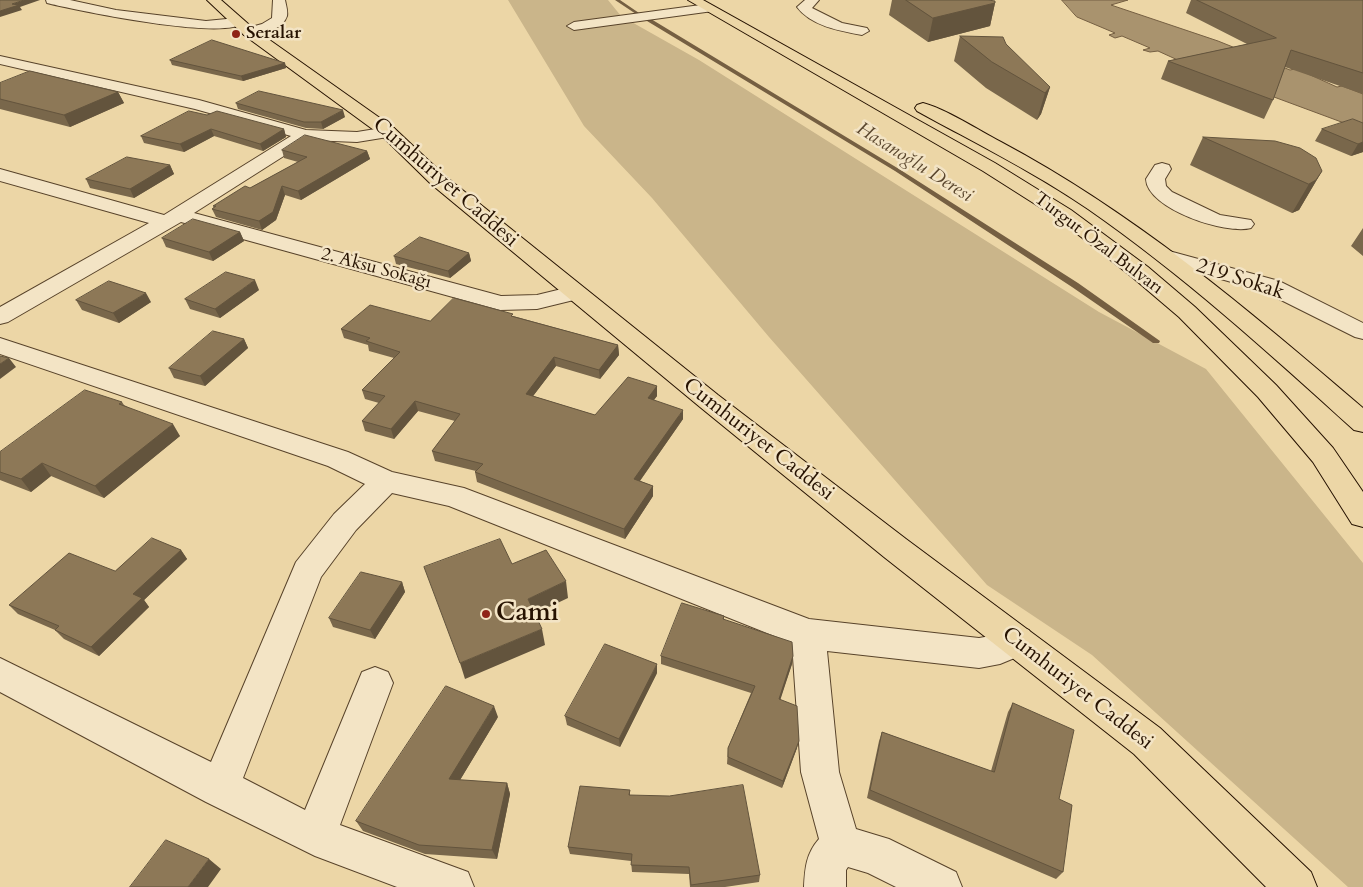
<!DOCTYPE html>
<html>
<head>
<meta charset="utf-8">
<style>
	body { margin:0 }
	canvas { display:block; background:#ecd6a6 }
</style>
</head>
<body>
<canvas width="1363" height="887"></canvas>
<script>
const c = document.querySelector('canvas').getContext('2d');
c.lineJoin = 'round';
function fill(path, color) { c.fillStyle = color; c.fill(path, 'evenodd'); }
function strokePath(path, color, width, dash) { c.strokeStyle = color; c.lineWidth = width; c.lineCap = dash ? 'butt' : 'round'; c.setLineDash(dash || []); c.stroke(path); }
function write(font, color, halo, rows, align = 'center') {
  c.font = font + ' Cardo,serif'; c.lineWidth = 5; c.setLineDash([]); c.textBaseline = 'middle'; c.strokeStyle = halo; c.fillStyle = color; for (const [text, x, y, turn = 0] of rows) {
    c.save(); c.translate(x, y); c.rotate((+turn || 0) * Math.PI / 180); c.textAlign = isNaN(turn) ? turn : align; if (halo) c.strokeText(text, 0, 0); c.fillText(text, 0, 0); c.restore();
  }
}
const green = new Path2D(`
	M508 0H608L621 16 699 60 1099 312 1206 369 1363 563V887H1348L1092 655 987 585 769 337 652 198 584 126Z`);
const water = new Path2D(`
	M1062 0H1128L1111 5 1218 41 1290 70 1304 67 1306 73 1337 87 1342 86 1363 94V130L1193 67 1158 51 1150 52 1143 50 1150 48 1122 36 1115 38 1109 35 1115 33 1077 17Z`);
const stream = new Path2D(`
	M615 0H620L639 13 636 14Z
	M647 19H651L899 169 1078 283 1160 341 1159 343H1153L1072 287 895 171 647 21Z`);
const minor = new Path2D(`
	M46 0H70L116 10 206 21 237 18 244 22C228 42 75 10 47 3Z
	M273 0H285C286 5 288 11 287 16 283 30 256 38 244 35L242 32 244 29 262 24 272 18Z
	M805 0H819L812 8 842 23 867 28 869 31 862 35C840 31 811 26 797 7Z
	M708 4 715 8 713 11 574 30 567 26 574 22Z
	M0 56 199 100 306 130 357 132 388 127 394 128 397 132 394 136 357 142 309 140 194 213 501 296 537 295 574 286 582 288 585 293 582 298 537 309 500 310 181 222 8 322 0 324V307L149 223 0 181V169L164 215 291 136 195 109 0 64Z
	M1162 163 1169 165 1171 169 1165 179 1166 186 1172 192 1220 215 1251 220 1254 224 1251 228C1226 235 1147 209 1146 179L1155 165Z
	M1169 251 1279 281 1363 323V339L1355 337 1263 291 1161 262 1158 257 1161 252Z
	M0 338 348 452 392 472 464 488 809 619 979 638 996 635 1017 626 1029 630 1034 641 1029 652 1000 664 979 668 827 651 839 772 856 829 889 839 956 872 962 887H896L868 873 848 867 846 870V887H804C805 868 806 854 819 839L801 772 792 643 449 506 392 493 356 530 321 577 243 778 305 810 362 672 375 667 388 672 393 683 340 825 468 872 474 887H397L315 856 206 802 0 692V658L211 762 296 562 334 514 365 484 328 466 0 354Z`);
const major = new Path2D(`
	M207 0H221L254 29 394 128 445 176 718 395 906 539 1160 728 1311 872 1317 887H1266L1134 754 884 557 700 407 431 184 382 136 244 35Z
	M688 0H703L995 163 1071 210 1148 267 1195 307 1276 385 1333 448 1363 492V527L1352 524 1313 462 1258 397 1179 317 1132 277 1057 218 983 171Z
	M923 103C944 108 980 131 1001 142 1136 214 1247 309 1363 408V432L1354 430C1268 352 1183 275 1088 209 1034 172 975 143 917 111L915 108 917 105Z`);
const wall = new Path2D(`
	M892 0H988L995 3 990 26 928 42 889 15Z
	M1191 0H1363V94L1285 67 1273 100 1264 119 1161 79 1168 61 1247 44 1186 13Z
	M960 36 1050 87 1041 114 1037 120 986 88 954 61Z
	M170 60 285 63 286 68 243 81 172 65Z
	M0 83 118 92 124 103 70 127 0 109Z
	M236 103 345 117 323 129 306 128 238 109Z
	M207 115 284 129 286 137 263 151 214 136 184 152 144 143 141 136Z
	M1363 123V152L1351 156 1315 141 1322 129Z
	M1203 137 1322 171 1299 210 1292 213 1190 165Z
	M282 150 367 151 370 159 301 200 285 195 276 220 262 230 216 217 212 209 214 207 213 206 250 188 298 162 284 158Z
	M170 165 174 174 134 198 90 188 86 179Z
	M1363 228V256L1351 246Z
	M240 232 244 241 213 261 166 247 162 238Z
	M469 253 471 261 450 278 396 264 394 256Z
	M259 290 220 318 190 309 185 299Z
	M76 300 151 302 119 323 82 310Z
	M513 316 618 345 619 355 600 379 556 366 533 396 595 415 657 386V396L654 400 683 419 640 481 653 486V496L625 539 477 482 475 472 476 471 435 461 432 451 455 421 418 411 394 439 365 431 362 421 379 403 365 399 362 390 394 358 369 351 368 345 344 338 341 329 430 321Z
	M244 339 248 348 205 386 174 378 169 368Z
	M122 402 124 405 180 436 104 498 51 476 31 492 0 480V452Z
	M181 550 187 559 144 600 149 607 99 656 64 639 55 630 18 614 9 605Z
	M402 582 405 592 375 639 333 627 329 618Z
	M724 616V620L793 656 792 664 780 699 797 748 782 788 727 764 728 748 751 693 661 664V656Z
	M657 673 620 747 567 725 565 716Z
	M1013 703 1059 799 1063 872 1056 879 867 798 879 741 882 732 991 771 1008 712Z
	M498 717 460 780 507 783 510 794 497 859 425 854 363 831 356 821Z
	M630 790V795L760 875 759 882 725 887H690L689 874 632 872 631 861 570 854 568 847Z`);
const shadedWall = new Path2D(`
	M24 0H40L20 7 22 10 0 17V11L12 4Z
	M995 3 990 26 928 42 933 18Z
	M285 63 286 68 243 81 241 76Z
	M1050 87 1041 114 1037 120 1045 93Z
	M118 92 124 103 70 127 64 115Z
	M343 110 345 117 323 129 321 122Z
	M211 129 214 136 184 152 180 144Z
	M284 129 286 137 263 151 260 144Z
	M1363 142V152L1351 156 1358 144Z
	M367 151 370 159 301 200 298 191Z
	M170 165 174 174 134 198 130 189Z
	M1322 171 1299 210 1292 213 1309 184Z
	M282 186 285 195 276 220 262 230 259 221Z
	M240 232 244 241 213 261 209 252Z
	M469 253 471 261 450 278 448 271Z
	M255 280 259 290 220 318 215 309Z
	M146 293 151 302 119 323 113 313Z
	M244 339 248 348 205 386 200 376Z
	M618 345 619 355 600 379 599 370Z
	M554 357 556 366 527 404 526 394Z
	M9 358 16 367 0 379V364Z
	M657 386V396L648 407V398Z
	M415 401 418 411 394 439 391 429Z
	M683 410V419L634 489V479Z
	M173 424 180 436 104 498 95 486Z
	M42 463 51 476 31 492 21 479Z
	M653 486V496L625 539 624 529Z
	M181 550 187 559 144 600 149 607 99 656 91 647 133 594Z
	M566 581 568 598 532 615 528 599Z
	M402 582 405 592 375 639 370 630Z
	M542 629 545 645 465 679 460 663Z
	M793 656 792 664 778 707 779 699Z
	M657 664V673L620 747 619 739Z
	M494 706 498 717 454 790 449 779Z
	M799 741 797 748 782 788 783 781Z
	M507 783 510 794 497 859 492 850Z
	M209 859 221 869 208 887H188Z`);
const building = new Path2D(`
	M0 0H24L12 4 19 5 0 11Z
	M906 0H988L995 1V3L933 18Z
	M1197 0H1363V73L1291 50 1273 100 1168 61 1276 38Z
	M960 36 1003 37 1006 44 1050 87 1045 93 992 62Z
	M212 40 285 63 241 76 170 60Z
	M30 71 118 92 64 115 0 99V83Z
	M259 91 343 110 321 122H304L236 103Z
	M189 111 207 115 217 111 284 129 260 144 211 129 180 144 141 136Z
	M1353 119 1363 123V142L1358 144 1322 129Z
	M305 135 367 151 298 191 282 186 273 212 259 221 212 209 216 206H213L245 186 250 188 307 157 282 150Z
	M1203 137 1275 141 1300 148 1316 158 1322 171 1316 180 1309 184Z
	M127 157 170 165 130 189 86 179Z
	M193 219 240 232 209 252 162 238Z
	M420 237 469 253 448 271 394 256Z
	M226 272 255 280 215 309 185 299Z
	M109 281 146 293 113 313 76 300Z
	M454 298 513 314 511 316 618 345 599 370 554 357 526 394 595 415 628 377 657 386 648 398 683 410 634 479 653 486 624 529 475 472 483 464 432 451 460 414 415 401 391 429 362 421 385 396 362 390 400 352 366 341 370 338 341 329 370 305 430 321Z
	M213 331 244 339 200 376 169 368Z
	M0 356 9 358 0 364Z
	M85 390 122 402 119 404 173 424 95 486 42 463 21 479 0 472V452Z
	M152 538 181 550 133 594 142 598 91 647 55 630 59 626 9 605 69 553 115 571Z
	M500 539 512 564 546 550 566 581 528 599 542 629 460 663 424 567Z
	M361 572 402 582 370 630 329 618Z
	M682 603 724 616 723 619 792 642 793 656 779 699 797 706 799 741 783 781 728 757V748L755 686 661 656Z
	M605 644 657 664 619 739 565 716Z
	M446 686 494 706 449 779 507 783 492 850 419 845 356 821Z
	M1013 703 1074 730 1059 799 1072 805 1063 872 870 790 882 732 994 772Z
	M743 785 760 875 691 885 689 867 631 865 632 854 568 847 580 786 630 790 629 795 669 796Z
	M166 840 209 859 188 887H130Z`);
const markers = [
	[236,34,5,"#8f2418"],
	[486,614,5,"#8f2418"]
];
const farPoinames = [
	["Seralar",246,34]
];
const farStreetnames = [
	["Turgut Özal Bulvarı",1098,244,37],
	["2. Aksu Sokağı",376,269,15]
];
const farWaternames = [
	["Hasanoğlu Deresi",914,163,32]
];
const streetNames = [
	["Cumhuriyet Caddesi",445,183,41],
	["219 Sokak",1240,280,18],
	["Cumhuriyet Caddesi",758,440,38],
	["Cumhuriyet Caddesi",1077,689,38]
];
const nearPoinames = [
	["Cami",496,614]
];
fill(green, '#cab58a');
fill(water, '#a9936e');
strokePath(water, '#755f42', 1);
fill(stream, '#755f42');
strokePath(minor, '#58432a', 2);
strokePath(major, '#261201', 2);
fill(minor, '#f3e4c5');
fill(major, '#ecd6a6');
fill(wall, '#79674b');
fill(shadedWall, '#63543d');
fill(building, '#8d7857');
strokePath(building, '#63543d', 1);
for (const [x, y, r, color] of markers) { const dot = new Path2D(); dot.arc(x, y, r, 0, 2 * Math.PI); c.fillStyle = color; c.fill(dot); strokePath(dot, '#f3e4c5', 2); }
write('bold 18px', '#261201', '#f3e4c5', farPoinames, 'left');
write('18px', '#261201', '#f3e4c5', farStreetnames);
write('italic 19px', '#5a462d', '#f3e4c5', farWaternames);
write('21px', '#261201', '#f3e4c5', streetNames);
write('bold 25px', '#261201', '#f3e4c5', nearPoinames, 'left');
</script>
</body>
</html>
